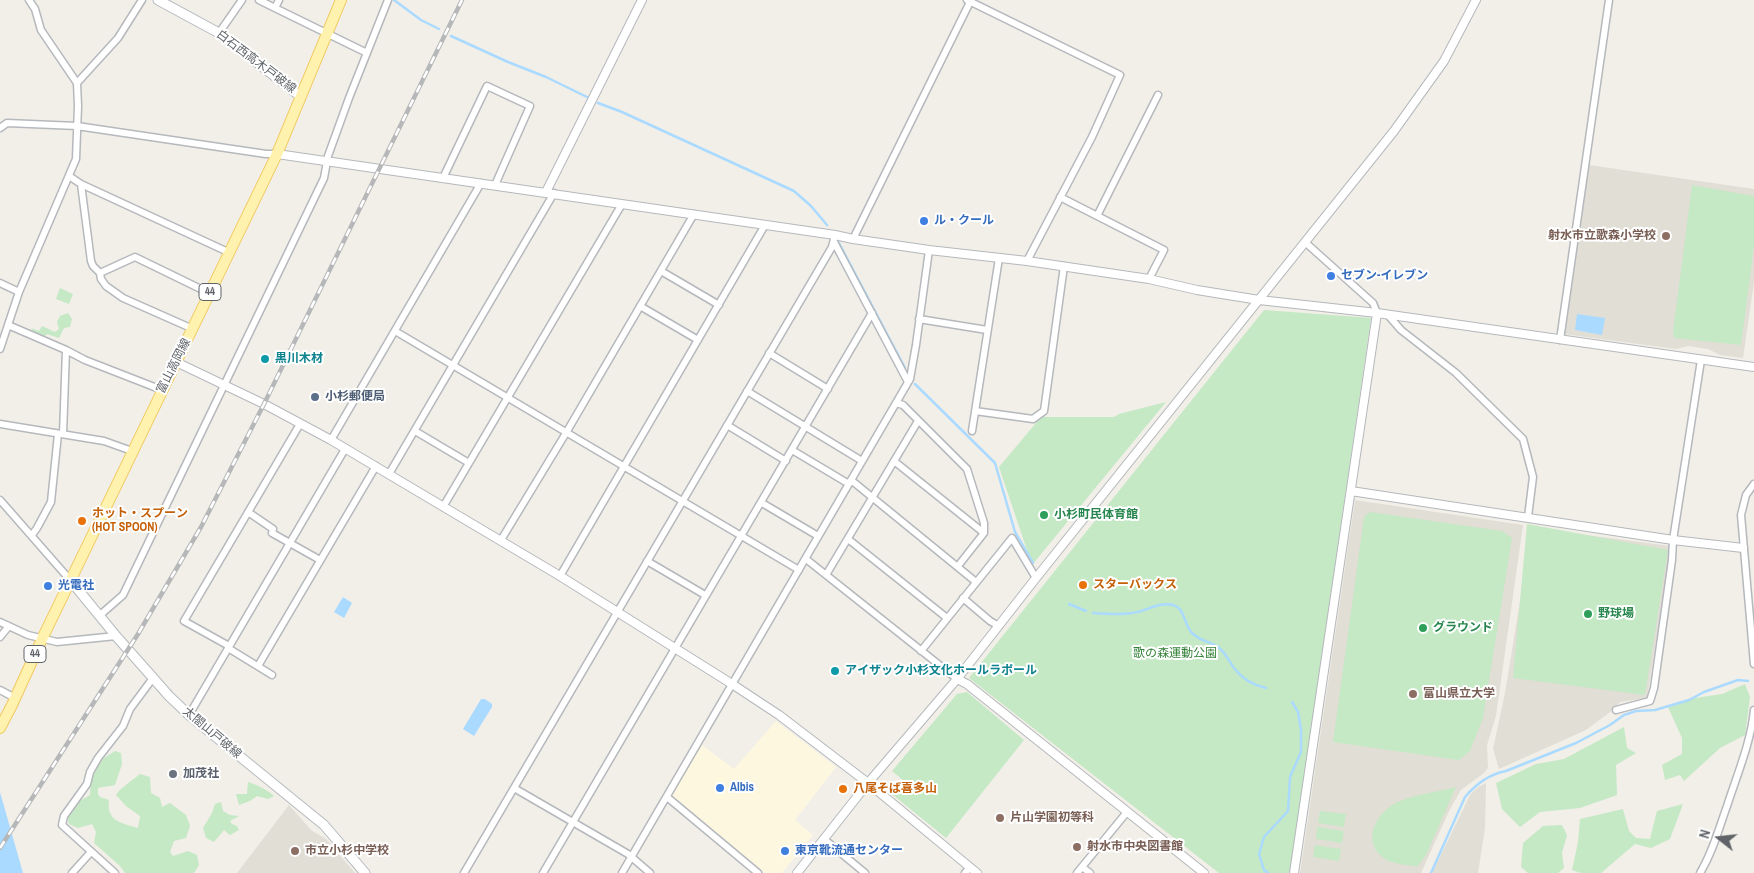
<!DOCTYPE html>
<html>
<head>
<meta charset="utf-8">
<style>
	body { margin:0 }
	#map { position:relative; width:1754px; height:873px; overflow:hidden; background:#f1efe8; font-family:"Archivo Narrow",sans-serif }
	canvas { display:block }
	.north { position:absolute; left:1694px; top:813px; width:50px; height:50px; -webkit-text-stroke:4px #fff; paint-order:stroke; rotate:286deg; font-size:14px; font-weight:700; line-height:20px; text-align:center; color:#5f6368 }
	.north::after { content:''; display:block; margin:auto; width:18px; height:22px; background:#5f6368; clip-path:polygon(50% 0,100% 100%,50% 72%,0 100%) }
</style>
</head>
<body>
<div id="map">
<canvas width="1754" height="873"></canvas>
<div class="north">N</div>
</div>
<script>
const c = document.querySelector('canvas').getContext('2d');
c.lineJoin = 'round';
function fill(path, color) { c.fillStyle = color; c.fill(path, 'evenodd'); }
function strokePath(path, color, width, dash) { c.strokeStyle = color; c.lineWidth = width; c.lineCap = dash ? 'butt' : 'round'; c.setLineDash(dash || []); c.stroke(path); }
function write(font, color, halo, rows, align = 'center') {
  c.font = font + ' "Archivo Narrow","Noto Sans JP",sans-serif'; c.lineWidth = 4; c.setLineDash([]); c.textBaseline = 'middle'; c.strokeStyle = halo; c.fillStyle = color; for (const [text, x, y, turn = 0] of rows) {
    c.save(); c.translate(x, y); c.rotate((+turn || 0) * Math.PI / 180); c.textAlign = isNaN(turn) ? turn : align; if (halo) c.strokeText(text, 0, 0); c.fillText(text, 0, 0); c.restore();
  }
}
const commercial = new Path2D(`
	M776 721 836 767 795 820 813 835 782 873H765L672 795 702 745 734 769Z`);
const education = new Path2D(`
	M1589 165 1754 189V282L1743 358 1720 355 1708 349 1688 346 1676 349 1564 334Z
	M1355 500 1523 525 1496 716 1487 745 1488 768 1484 773 1461 790 1450 809 1421 873H1300Z
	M1532 528 1671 546 1647 698 1620 702 1609 713 1586 730 1499 769 1493 749 1505 693Z
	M1486 783 1485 828 1478 873H1432L1470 795 1478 787Z
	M289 805 311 830 326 839 355 873H237Z`);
const green = new Path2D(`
	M1692 185 1754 196V245L1741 345 1674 338 1673 332Z
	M60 288 73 294 69 304 56 299Z
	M1264 310 1371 318 1290 873H1219L969 678Z
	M68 313 72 319 70 327 64 328 59 338 47 334 44 337 33 332 31 328 39 331 42 326 55 332 59 329 57 322 60 316Z
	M1166 402 1032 565 999 467 1041 417H1114L1119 414Z
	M1370 512 1502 531 1512 538 1483 718 1470 751 1459 760 1333 742 1364 517Z
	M1527 524 1668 550 1645 695 1513 678Z
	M1745 684 1750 697 1745 735 1720 748 1684 781 1680 775 1665 780 1662 765 1682 754V738L1668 707 1695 698 1722 694Z
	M967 692 1024 740 946 838 893 795 904 781 892 771 957 694Z
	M1624 727 1627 748 1636 753 1616 765 1617 795 1580 808 1540 812 1520 827 1502 809 1496 783 1536 764 1564 759Z
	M115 751 121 753 122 764 115 785 98 788V794L100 797 109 800C106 821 121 823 138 828L140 816 126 806 116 795C121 787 132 781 140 774L150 777 151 793 160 798 162 807 170 803 186 815 190 826 186 838 174 841 170 852 173 856 188 851 197 855 199 865 194 873H125L120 866 94 843 96 832 92 824 78 828 69 824 67 816 78 802 90 795 91 778 99 761Z
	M248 782C257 785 268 790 274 796L268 799 257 796 250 801 239 805 236 794H247Z
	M1456 787 1426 855 1418 866C1406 865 1391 865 1381 856 1361 838 1379 809 1400 801 1417 794 1438 792 1456 787Z
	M221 802 223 811 230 815 239 816 230 821 232 824 237 826 239 830 230 835 224 830 214 842 206 838 203 828 212 813 215 804Z
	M1683 804 1670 839 1651 848 1635 844 1601 873H1581L1572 870 1578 842 1580 819 1623 809 1629 831 1636 838 1650 839 1657 811Z
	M1320 811 1346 814 1344 827 1318 823Z
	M1562 825 1567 835 1562 853 1564 868 1558 873H1528L1521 867 1523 843 1543 826Z
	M1317 827 1344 831 1342 843 1316 839Z
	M1315 845 1341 849 1339 861 1313 857Z`);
const water = new Path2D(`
	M1577 314 1605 318 1602 335 1575 330Z
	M343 597 352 603 344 618 334 612Z
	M481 699H485L492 704V707L474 736 463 729Z
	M0 792 23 873H0Z`);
const stream = new Path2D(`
	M394 0 421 20 439 29
	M451 36 508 62 546 77 589 98
	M598 103 622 112 794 191 811 206 827 225
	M839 243 905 368
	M915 384 995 463 1015 532 1033 563
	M1069 604 1086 611
	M1093 613C1106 614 1119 615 1132 613 1144 612 1161 601 1173 605 1185 608 1184 625 1192 633 1201 642 1210 641 1218 647 1227 654 1228 660 1234 668 1242 679 1253 685 1266 688
	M1268 873 1264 870 1259 854 1264 837 1288 811 1290 777 1301 752V730L1298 712 1292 702
	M1431 873 1465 797C1476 784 1490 774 1506 771L1576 743 1610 725 1624 715 1636 711 1655 710 1689 700 1704 692 1738 680 1748 681`);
const minor = new Path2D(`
	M259 0 275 8
	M279 0 275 8 367 53
	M967 0 1120 75 1092 137 1027 261
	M219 33 242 0
	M77 83 118 38 142 0
	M0 128 7 123 77 126 266 154H277
	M69 176 81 184 228 252
	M443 178 487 86 530 106 495 185
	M81 184 91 261 93 266 100 273 101 279 106 286 123 298 193 329
	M1060 197 1164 250 1149 279
	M1097 216 1158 95
	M853 239 971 0
	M834 242 908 382
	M1306 243 1373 303 1377 313
	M661 271 719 305
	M100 273 135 257 209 293
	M0 283 19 292
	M640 306 698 340
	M1388 315 1401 330 1456 373 1523 439 1533 477 1528 517
	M919 319 987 330
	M8 325 66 350 85 360 162 390
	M395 331 799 570
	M1560 340 1609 0
	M0 349 19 292 76 159 78 106 77 83 41 30 35 9 29 0
	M769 353 828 389
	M747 391 862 461
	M896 403 903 405 967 469 984 523V533L958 566
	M975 411 1033 419 1044 411 1064 266
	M0 424 104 441 132 451
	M727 425 786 461
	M415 431 469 463
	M972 431 999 258
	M63 434 66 350
	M331 440 481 183
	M792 450 849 484
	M894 461 984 533
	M389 474 554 193
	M851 480 976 582
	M1754 484 1746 495 1741 515 1754 664
	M0 500 71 581
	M762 503 818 536
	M443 507 622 204
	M248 512 273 529 272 533 320 560
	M32 535 37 528 51 502 58 434
	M848 539 947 618
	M501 540 566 433 694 214
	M806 559 957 679
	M647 561 705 595
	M826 575 918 421
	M560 576 765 225
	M963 598 990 621 999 626
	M99 616 123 595 324 178 328 156 349 98 388 0
	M0 622 28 635 57 642 116 636
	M0 637 9 626
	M229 646 184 621 300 424
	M228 648 272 675
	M921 651 1012 538 1036 578
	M258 666 376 466
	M0 690 15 698
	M1616 710 1650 701 1654 688 1672 560 1673 540 1701 360
	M189 715 345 449
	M514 788 628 854 650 873
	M667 797 758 873
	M824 839 865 873
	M1082 867 1090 873
	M72 873 91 852
	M115 873 62 825 64 816 87 784 90 772 98 758 123 726 130 709 153 678
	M464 873 832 247 835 235
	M543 873 872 313
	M622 873 910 379 916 345 929 250
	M965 873 970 867
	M1077 873 1127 812
	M1700 873C1713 852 1719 828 1727 806 1737 775 1751 742 1754 710`);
const tertiary = new Path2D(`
	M277 154 835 235 853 239 929 250 1027 261 1149 279 1197 290 1259 300 1377 313 1754 367
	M546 192 642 0
	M176 362 264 404 331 440 560 576 732 684 779 715 868 783 977 873
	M1351 491 1673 540 1743 548
	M957 679 967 684 1204 873
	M797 873 868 783 957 679 1036 578 1394 131 1444 61 1476 0
	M1294 873 1377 313`);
const secondary = new Path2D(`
	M158 0 219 33 300 96
	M71 581 116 636 169 696 189 715 324 825 365 873`);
const primary = new Path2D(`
	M0 728 12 705 42 639 277 154 341 0`);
const rail = new Path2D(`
	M0 848 138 634 201 527 264 404 462 0`);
const markers = [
	[924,221,5,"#3f7fe0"],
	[1666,236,5,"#8d6e63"],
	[1331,276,5,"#3f7fe0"],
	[265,359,5,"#0f9aa8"],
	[315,397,5,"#5c6f8a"],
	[1044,515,5,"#2e9e5b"],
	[82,521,5,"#e8710a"],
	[1083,585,5,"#e8710a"],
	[48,586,5,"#3f7fe0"],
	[1588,614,5,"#2e9e5b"],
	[1423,628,5,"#2e9e5b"],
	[835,671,5,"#0f9aa8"],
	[1413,694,5,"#8d6e63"],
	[173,774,5,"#6b7280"],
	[720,788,5,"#3f7fe0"],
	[843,789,5,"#e8710a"],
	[1000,818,5,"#8d6e63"],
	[1077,847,5,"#8d6e63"],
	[295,851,5,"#8d6e63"],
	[785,851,5,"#3f7fe0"]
];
const shields = [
	[210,292,22],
	[35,654,22]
];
const shieldNames = [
	["44",210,292],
	["44",35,654]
];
const streetNames = [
	["白石西高木戸破線",256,62,37],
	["富山高岡線",174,366,-63],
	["太閤山戸破線",212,733,40]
];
const shopNames = [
	["ル・クール",934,221],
	["セブン-イレブン",1341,276],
	["光電社",58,586],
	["Albis",730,788],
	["東京靴流通センター",795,851]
];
const educationNames = [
	["射水市立歌森小学校",1656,236,"right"],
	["富山県立大学",1423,694],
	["片山学園初等科",1010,818],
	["射水市中央図書館",1087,847],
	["市立小杉中学校",305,851]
];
const cultureNames = [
	["黒川木材",275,359],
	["アイザック小杉文化ホールラポール",845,671]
];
const serviceNames = [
	["小杉郵便局",325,397]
];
const foodNames = [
	["ホット・スプーン",92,514],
	["(HOT SPOON)",92,528],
	["スターバックス",1093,585],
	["八尾そば喜多山",853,789]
];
const leisureNames = [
	["小杉町民体育館",1054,515],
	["野球場",1598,614],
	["グラウンド",1433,628]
];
const parkNames = [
	["歌の森運動公園",1175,654]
];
const worshipNames = [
	["加茂社",183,774]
];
fill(commercial, '#fef7e0');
fill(education, '#e1ded6');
fill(green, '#c5e8c5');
fill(water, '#aadaff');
strokePath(stream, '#aadaff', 2.5);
strokePath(minor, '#b5b8bc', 9);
strokePath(tertiary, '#b5b8bc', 10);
strokePath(secondary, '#b6babf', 11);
strokePath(primary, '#f2c960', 12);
strokePath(minor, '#fff', 6);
strokePath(tertiary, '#fff', 8);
strokePath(secondary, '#fff', 9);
strokePath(primary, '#fff2af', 10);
strokePath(rail, '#b6b7b8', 4.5);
strokePath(rail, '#fff', 2.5, [8]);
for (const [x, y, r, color] of markers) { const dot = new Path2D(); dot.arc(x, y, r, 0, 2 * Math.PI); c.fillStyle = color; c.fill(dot); strokePath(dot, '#fff', 2); }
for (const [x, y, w] of shields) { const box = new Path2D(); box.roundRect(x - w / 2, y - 8.5, w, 17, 4); c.fillStyle = '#fff'; c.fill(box); strokePath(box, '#5f6368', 1); }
write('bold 11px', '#5f6368', null, shieldNames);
write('12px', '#5f6368', '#fff', streetNames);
write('bold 12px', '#366cbe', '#fff', shopNames, 'left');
write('bold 12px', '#785e54', '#fff', educationNames, 'left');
write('bold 12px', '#0d838f', '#fff', cultureNames, 'left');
write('bold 12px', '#4e5e75', '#fff', serviceNames, 'left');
write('bold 12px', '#c56008', '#fff', foodNames, 'left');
write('bold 12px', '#27864d', '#fff', leisureNames, 'left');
write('12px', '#348238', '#fff', parkNames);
write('bold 12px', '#5b616d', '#fff', worshipNames, 'left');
</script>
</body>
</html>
